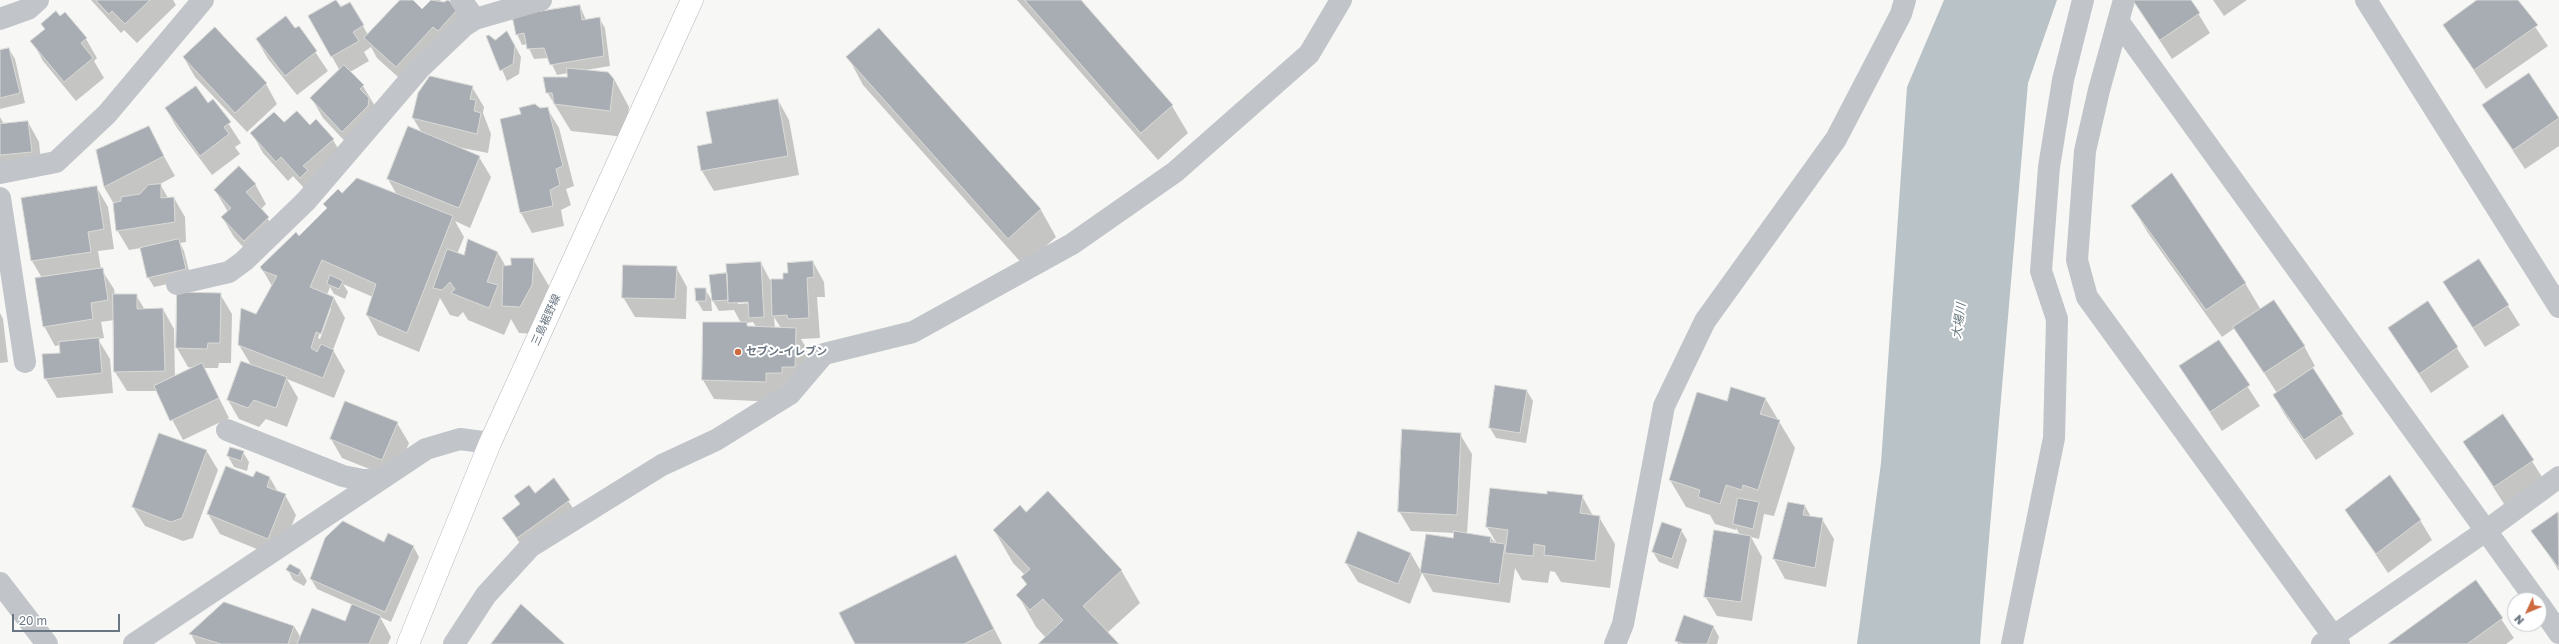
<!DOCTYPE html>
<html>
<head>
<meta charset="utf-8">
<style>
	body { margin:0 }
	#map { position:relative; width:2559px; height:644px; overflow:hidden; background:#f7f7f5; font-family:"Golos Text",sans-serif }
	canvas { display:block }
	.north { position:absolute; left:2507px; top:592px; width:40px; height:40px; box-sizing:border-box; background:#fff; border:1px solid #c3c8cd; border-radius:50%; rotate:226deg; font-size:11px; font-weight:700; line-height:16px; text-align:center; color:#6a7682 }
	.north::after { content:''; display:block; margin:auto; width:14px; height:18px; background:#cd693f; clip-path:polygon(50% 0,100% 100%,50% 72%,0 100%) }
	.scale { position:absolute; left:12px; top:614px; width:108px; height:18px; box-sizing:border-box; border:2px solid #6a7682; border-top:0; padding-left:5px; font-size:12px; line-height:14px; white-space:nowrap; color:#6a7682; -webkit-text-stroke:3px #fff; paint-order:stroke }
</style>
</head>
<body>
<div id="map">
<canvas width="2559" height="644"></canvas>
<div class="north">N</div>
<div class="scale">20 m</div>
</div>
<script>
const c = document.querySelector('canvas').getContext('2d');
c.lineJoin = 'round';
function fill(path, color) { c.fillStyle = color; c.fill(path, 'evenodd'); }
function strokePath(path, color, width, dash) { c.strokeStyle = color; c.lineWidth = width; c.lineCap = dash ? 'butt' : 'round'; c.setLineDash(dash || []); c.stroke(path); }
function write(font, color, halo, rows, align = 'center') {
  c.font = font + ' "Golos Text","Noto Sans JP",sans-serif'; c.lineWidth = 4; c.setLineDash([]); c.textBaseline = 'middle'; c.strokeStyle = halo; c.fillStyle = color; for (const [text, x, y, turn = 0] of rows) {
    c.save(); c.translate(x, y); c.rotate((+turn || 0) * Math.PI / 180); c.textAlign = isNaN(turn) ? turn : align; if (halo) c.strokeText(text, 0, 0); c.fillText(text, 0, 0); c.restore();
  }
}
const water = new Path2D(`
	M1944 0H2057L2028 83 1980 644H1857L1881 463 1907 87Z`);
const shadow = new Path2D(`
	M91 0H173L176 5 137 43 124 30 121 33Z
	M401 0H411L422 10 432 0H440L444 4 447 0 457 10 468 30 408 86 377 58 371 47 364 52 369 61 350 72 363 86 375 106 354 151 323 118 312 99 340 71 309 16 350 3 368 35Z
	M1017 0H1080L1172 106 1188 133 1158 160Z
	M2133 0H2190L2210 33 2172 59Z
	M2213 0H2247L2224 16Z
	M2479 0H2517L2548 46 2486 89 2444 25Z
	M580 6 586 20 599 18 605 28 610 66 586 70 614 79 629 107 625 137 571 131 547 92 568 78V73L557 75 549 58 534 59 527 44 522 45 517 34Z
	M60 17 86 39 97 58 94 61 104 78 76 101 43 61 32 41 45 30 42 24Z
	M299 28 328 71 297 95 268 59 257 40Z
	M879 29 1041 210 1056 237 1024 266 863 85 848 57Z
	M488 37 495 42H513L521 57 519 74 507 81Z
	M9 49 15 59 25 103 0 109V51Z
	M184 58 266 84 277 104 247 132 195 77Z
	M2529 74 2559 118V146L2525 169 2483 106Z
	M472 87 484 107 483 113 491 134 488 153 452 146 479 157 491 177 470 228 455 221 464 237 457 254 464 257 469 240 498 253 506 267 533 259 549 286 548 312 536 334 519 333 511 319 504 335 468 320 463 312 458 317 450 315 440 298 419 352 378 335 367 315 373 297 343 284 348 292 345 299 334 294 330 287 327 295 334 298 345 318 333 350 345 371 334 398 287 379 298 398 287 427 266 419 259 427 239 419 228 400 251 365 239 345 272 286 261 267 299 237 327 209 324 204 342 194 397 195 388 179 422 133 413 118ZM329 309H331L320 339 318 338Z
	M213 100 241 143 235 147 240 154 212 175 177 128 166 109 208 104Z
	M778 100 789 120 799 175 714 191 702 171 698 147 713 143Z
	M547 108 559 128 574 186 566 189 571 205 561 210 564 226 532 233 521 213 501 120Z
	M0 117 4 124 28 122 39 142 42 172 0 176Z
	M316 120 333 140 345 160 312 197 293 176 288 181 263 153 252 133 284 124 310 126Z
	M148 128 175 176 160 184 168 198H174L185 217 186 242 180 243 184 251 191 279 154 287 148 277 141 248 129 250 117 230 114 204 104 187Z
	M2171 174 2245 283 2261 310 2304 346 2315 366 2312 368 2354 434 2316 460 2285 415 2274 396 2277 393 2235 328 2222 337 2148 233 2132 206Z
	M255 184 266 204 261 209 280 237 255 260 234 237 222 217 228 212 215 190Z
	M97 188 108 207 114 249 98 251 101 269 114 289 115 295H136L145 310 163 309 174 329 175 377 195 368 188 367 177 348 220 294 232 314 231 363H219L218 368H204L229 418 183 440 157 391H127L115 372 114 320 101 322 104 338 98 339 110 359 113 393 57 398 45 378 61 354 60 345 55 346 44 326 42 278 32 261 22 199Z
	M2479 260 2520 325 2485 347 2444 283Z
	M813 262 824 282 825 297H817L820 338 801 339 807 349 806 387 776 402 714 399 703 380 741 323 734 310 719 311 713 301 726 274 761 263 770 280H784L789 274ZM753 301V303L738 304V302ZM774 317 781 328H775ZM753 322 756 327H748L746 323Z
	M676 267 687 287 686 319 635 317 623 297Z
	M697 289H705L711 299 712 311H703L697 301Z
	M2428 303 2469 367 2431 393 2389 328Z
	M0 313 3 319 8 362 0 363Z
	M2218 341 2260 406 2222 431 2180 367Z
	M1496 386 1527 391 1533 401 1526 443 1496 438 1490 428Z
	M1765 398 1795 448 1774 516 1764 514 1759 539 1751 537 1762 557 1752 621 1717 616 1705 596 1740 535 1736 528V530L1715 524 1710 515 1686 507 1670 480 1727 402Z
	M2503 416 2544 480 2506 507 2464 442Z
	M397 423 409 443 394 479 342 458 331 439Z
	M1460 434 1472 454 1467 534 1490 537 1497 544 1487 527 1548 496H1582L1593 516 1599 517 1615 544 1610 588 1561 582 1555 572 1550 571 1548 583 1522 580 1515 568 1510 603 1433 592 1422 573 1410 604 1358 582 1346 563 1411 554 1422 573 1454 539 1455 533 1411 531 1399 511Z
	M206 450 218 470 193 538 183 541 145 526 133 507Z
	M243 452 249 462 247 471 234 467 228 456Z
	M254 478H270L278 492 285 495 296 515 279 558 220 534 208 514Z
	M554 480 581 520 529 557 503 518 521 505 515 496 535 494Z
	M1805 506 1811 517 1822 519 1834 539 1826 587 1785 579 1774 559Z
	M2346 510 2420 520 2432 540 2388 573Z
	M1026 513 1121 570 1140 603 1107 633 1118 644H1040L1046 638 1036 627 1018 595 1027 586 1022 577 1025 575 1013 563 994 530Z
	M2558 513 2559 514V571L2533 531Z
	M1681 530 1687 540 1678 569 1659 562 1653 552Z
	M384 543 413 546 419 557 391 622 380 617 391 637 388 644H196L191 634 294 626 301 638 346 622 353 605 317 589 311 579Z
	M956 556 1002 644H856Z
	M288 570 301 571 307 581 304 586 293 580Z
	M2476 582 2514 638 2506 644H2389Z
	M1713 626 1719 637 1717 644H1678L1676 640Z`);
const building = new Path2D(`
	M96 0H150L125 24 112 11 109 14Z
	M336 0 341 7 350 2 364 25 353 32 359 41 331 57 308 16Z
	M400 0H413L422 9 431 0 444 2 448 0 458 9 438 31 433 27 396 67 364 38Z
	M1025 0H1081L1173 105 1141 133Z
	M2133 0H2191L2200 13 2160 40Z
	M2477 0H2518L2538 25 2474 70 2443 25Z
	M580 5 582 20 600 17 604 56 550 65 544 48 527 49 524 33 516 35 512 16Z
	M56 11 60 16 65 12 87 38 81 43 93 58 64 82 30 41 45 29 41 24Z
	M286 16 295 28 299 26 317 51 285 76 256 39Z
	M215 27 267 83 235 113 183 57Z
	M879 28 1041 209 1008 239 846 57Z
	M507 31 515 46 513 64 500 71 486 36 489 35 495 40Z
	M9 48 20 93 0 98V50Z
	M344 65 364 85 360 89 369 98 368 106 342 132 310 98Z
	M567 68 608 72 614 79 610 111 554 104 552 93H546L543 77H567Z
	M2529 73 2559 118 2513 150 2482 105Z
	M430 76 473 86 470 99 476 100 474 111 481 113 477 134 412 118 418 93Z
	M196 86 208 103 213 99 231 122 224 127 229 134 200 156 165 108Z
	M778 99 788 156 701 171 697 146 712 143 706 112Z
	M535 104 540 108 548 107 563 166 556 169 560 185 550 190 553 206 520 213 500 119 521 114 519 108Z
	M297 111 310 125 316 119 334 139 303 166 308 170 300 178 281 157 276 162 250 133 274 112 284 122Z
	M28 121 32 152 0 155V124Z
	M149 126 164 156 104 187 96 150Z
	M408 126 480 156 459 208 387 179Z
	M239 166 256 184 246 192 269 217 244 241 221 217 231 208 214 190Z
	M2172 173 2246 283 2206 310 2131 206Z
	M357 178 453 216 407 333 366 315 376 284 322 260 310 287 334 297 321 334 316 332 311 348 317 352 321 344 334 350 323 378 238 345 241 308 256 314 277 276 263 271 260 267 296 232 299 236 327 208 323 204 338 189 342 193Z
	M161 184V198L174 197 175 222 116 231 113 203 121 201V197L140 194 148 185Z
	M97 186 104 229 88 232 91 252 31 261 21 198Z
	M179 239 186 269 147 278 140 248Z
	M468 239 498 252 487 282 498 285 489 308 451 293 455 289 450 282 442 290 433 288 447 249 464 255Z
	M511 258H534L532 285 520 307 502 306 503 266 511 265Z
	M2479 259 2509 305 2473 328 2443 282Z
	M813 261 814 277 807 278 809 318 788 319 787 315 772 316 771 279H783V273H788L787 263Z
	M761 262 764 317 749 318 748 302 728 303 726 264Z
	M623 265 677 266 675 299 622 298Z
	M103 268 108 300 91 303 93 319 43 327 35 278Z
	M727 273 728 300 712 301 709 275Z
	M330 275 343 281 339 289 327 284Z
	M695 288H706V301H696Z
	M177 292 221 293 220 343H208L207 349 176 348Z
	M113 294H137V309L163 308 165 371 114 372Z
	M2274 300 2305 346 2264 373 2233 327Z
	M2428 301 2458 347 2419 374 2388 328Z
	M703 322H747V326L796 328 795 367H782V373H766V382L702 380Z
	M99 338 102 373 44 379 42 354 60 353 59 342Z
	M2219 340 2250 385 2210 412 2179 366Z
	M241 361 287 377 276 408 254 400 248 408 227 400Z
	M202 363 219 398 170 421 154 386Z
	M2313 368 2343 414 2304 440 2273 395Z
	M1495 385 1527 390 1520 433 1489 428Z
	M1731 387 1766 398 1760 414 1780 420 1758 490 1743 485 1742 490 1726 485 1720 504 1698 497 1700 490 1669 480 1697 392 1727 401Z
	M345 401 398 422 382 460 330 439Z
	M2503 414 2534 460 2494 487 2463 442Z
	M1402 429 1461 433 1457 515 1398 512Z
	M159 433 207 450 182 518 171 522 132 507Z
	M230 447 244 451 241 461 227 456Z
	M226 466 253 477 256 471 270 477 267 487 286 494 268 539 207 514Z
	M2390 475 2421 520 2376 554 2345 510Z
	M554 478 570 500 517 538 502 518 520 504 514 496 529 485 535 493Z
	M1490 488 1547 494V491L1583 495 1580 513 1600 516 1595 561 1544 555 1545 546 1534 544 1533 556 1505 553 1508 530 1486 527Z
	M1048 491 1122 570 1083 606 1119 644H1038L1063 620 1043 599 1030 610 1016 595 1027 584 1021 577 1030 569 993 530 1020 505 1026 512Z
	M1738 498 1759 502 1753 529 1733 524Z
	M1788 502 1805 505 1803 515 1823 518 1815 568 1773 559Z
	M2558 512 2559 567H2558L2531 531Z
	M343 521 384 542 388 533 414 546 385 612 310 579 325 538Z
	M1662 522 1682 529 1672 559 1652 552Z
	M1714 530 1751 536 1741 602 1704 597Z
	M1358 531 1411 553 1398 584 1345 563Z
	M1454 531 1491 537 1490 542 1505 544 1499 584 1420 573 1426 534 1453 538Z
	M956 555 994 629 964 644H855L839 613Z
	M290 564 301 570 298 576 286 570Z
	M2476 580 2503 618 2467 644H2388Z
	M224 602 294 626 288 644H221L189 634Z
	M352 604 381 616 369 644H297L312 608 345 621Z
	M521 604 565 644H491Z
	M1684 615 1714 626 1707 644H1684L1675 641Z`);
const minor = new Path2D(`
	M461 0 475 19
	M2124 0 2099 90 2085 151 2077 260 2087 297 2339 644
	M2366 0 2559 307
	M0 19 28 9 38 0
	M2118 21 2536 600
	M0 173 56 162 107 114 203 0
	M0 198 25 362
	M177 284 229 272 244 261 306 201 420 68 464 26 475 19 541 0
	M227 430 343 476 363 480H379
	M0 583 47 644
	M2539 604 2559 633
	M134 644 426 449 460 439 490 443
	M454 644 486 595 530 547 662 465 716 440 790 394 824 354 913 332 1072 244 1175 172 1309 54 1341 0
	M1615 644 1623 624 1664 406 1705 321 1836 139 1901 14 1905 0
	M2012 644 2054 438 2057 319 2041 271 2049 167 2063 80 2083 0
	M2322 644 2487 530 2559 477`);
const major = new Path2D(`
	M408 644 490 443 692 0`);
const markers = [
	[738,352,4,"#cd693f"]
];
const streetNames = [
	["三島裾野線",546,320,-66]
];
const poiNames = [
	["セブン-イレブン",746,352]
];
const waterNames = [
	["大場川",1959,321,-82]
];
fill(water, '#b9c2c6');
fill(shadow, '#0003');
fill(building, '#a7adb3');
strokePath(building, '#d9d9d7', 1);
strokePath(major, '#b3b6ba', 23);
strokePath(minor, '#c1c4c8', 22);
strokePath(major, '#fff', 22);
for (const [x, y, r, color] of markers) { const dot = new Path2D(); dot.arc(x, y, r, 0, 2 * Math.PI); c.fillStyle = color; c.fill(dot); strokePath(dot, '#fff', 1.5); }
write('11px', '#6a7682', '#fff', streetNames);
write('bold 11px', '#6a7682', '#fff', poiNames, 'left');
write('italic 12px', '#66767e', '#fff', waterNames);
</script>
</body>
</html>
